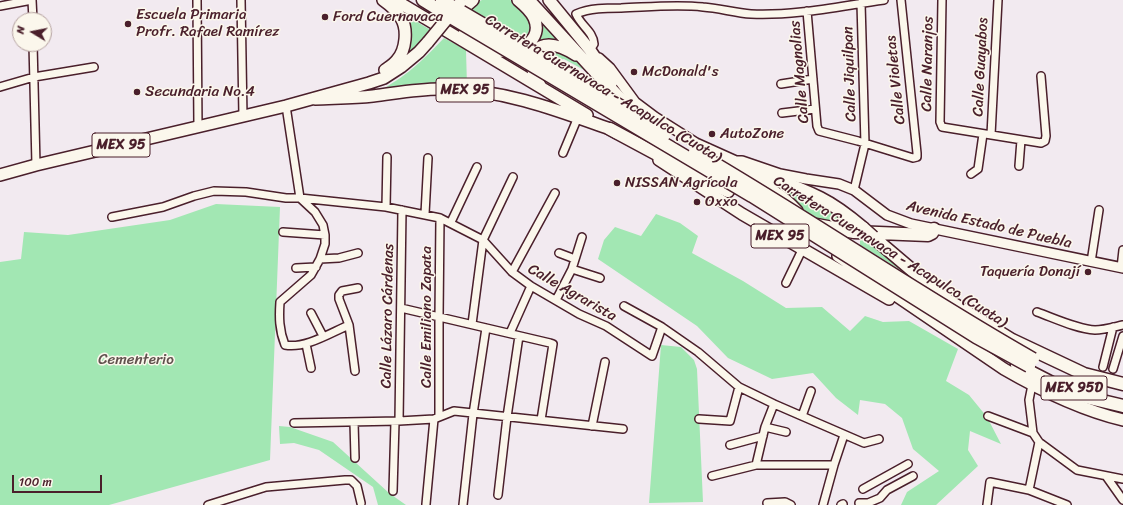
<!DOCTYPE html>
<html>
<head>
<meta charset="utf-8">
<style>
	body { margin:0 }
	#map { position:relative; width:1123px; height:505px; overflow:hidden; background:#f2eaf0; font-family:Sriracha,sans-serif }
	canvas { display:block }
	.north { position:absolute; left:12px; top:12px; width:40px; height:40px; box-sizing:border-box; background:#fbf7ec; border:1px solid #b4a19f; border-radius:50%; rotate:280deg; font-size:11px; font-weight:700; line-height:16px; text-align:center; color:#4a1f2b }
	.north::after { content:''; display:block; margin:auto; width:14px; height:18px; background:#4a1f2b; clip-path:polygon(50% 0,100% 100%,50% 72%,0 100%) }
	.scale { position:absolute; left:12px; top:475px; width:90px; height:18px; box-sizing:border-box; border:2px solid #4a1f2b; border-top:0; padding-left:5px; font-size:12px; line-height:14px; white-space:nowrap; color:#4a1f2b; -webkit-text-stroke:3px #fbf7ec; paint-order:stroke }
</style>
</head>
<body>
<div id="map">
<canvas width="1123" height="505"></canvas>
<div class="north">N</div>
<div class="scale">100 m</div>
</div>
<script>
const c = document.querySelector('canvas').getContext('2d');
c.lineJoin = 'round';
function fill(path, color) { c.fillStyle = color; c.fill(path, 'evenodd'); }
function strokePath(path, color, width, dash) { c.strokeStyle = color; c.lineWidth = width; c.lineCap = dash ? 'butt' : 'round'; c.setLineDash(dash || []); c.stroke(path); }
function write(font, color, halo, rows, align = 'center') {
  c.font = font + ' Sriracha,sans-serif'; c.lineWidth = 3; c.setLineDash([]); c.textBaseline = 'middle'; c.strokeStyle = halo; c.fillStyle = color; for (const [text, x, y, turn = 0] of rows) {
    c.save(); c.translate(x, y); c.rotate((+turn || 0) * Math.PI / 180); c.textAlign = isNaN(turn) ? turn : align; if (halo) c.strokeText(text, 0, 0); c.fillText(text, 0, 0); c.restore();
  }
}
const green = new Path2D(`
	M482 0C490 0 502 0 510 0 515 2 518 7 522 10 534 23 532 33 518 44L467 10 473 4Z
	M401 12 432 31 412 55 404 57Z
	M536 12 559 37 556 41 534 47Z
	M444 38 466 50 467 86 383 89C410 73 423 60 444 38Z
	M550 49C565 54 573 56 584 70L564 59 551 61 543 83 535 61 540 52Z
	M763 180 818 202 857 228 811 220Z
	M216 204 280 207 270 460 109 505H0V262L21 259 24 232 68 235 170 220Z
	M656 214 680 223 698 236 692 253 743 281 786 308 822 307 850 331 865 316 883 322 909 321 958 349 946 381 969 395 987 417 1001 444 970 431 968 450 978 466 936 505H901L907 492 939 471 913 449 902 418 885 404 860 400 858 415 836 398 813 373 772 379 728 358 697 326 598 259 604 240 615 227 641 236Z
	M865 237 912 277 860 245V241Z
	M661 345 681 347 694 360 697 369 703 502 649 503Z
	M279 426 290 427 333 442 389 493 406 505H378L373 487 319 450 294 443 280 444Z`);
const street = new Path2D(`
	M32 0 33 20
	M197 0 198 127
	M241 0 243 117
	M942 0 940 122 942 127 1041 143 1045 141 1046 136 1041 76
	M0 6 32 0
	M807 11 817 126 819 131 858 141 913 158 917 157V153L901 0
	M33 44 36 165
	M590 50 594 44C593 31 581 26 576 14 590 8 606 8 621 8 648 7 676 4 703 7 719 8 735 13 751 14 796 16 840 6 884 0
	M781 84 813 79
	M0 87 34 77 94 67
	M286 106 300 198 315 212 323 225 325 235V244L320 259 311 275 280 302C279 317 279 330 285 345 305 349 330 333 349 325
	M782 113 815 109
	M991 135 998 0
	M563 153 578 117
	M1019 166 1021 140
	M971 174 978 169 983 134
	M854 190 865 144 861 3
	M386 207 387 157
	M425 214 428 158
	M112 217 163 207 194 196 214 191 246 192 286 198H300L386 207 440 218 483 240 512 272 531 286 579 314 606 326 652 356 662 327
	M451 222 477 167
	M283 232 325 235
	M559 253 575 259
	M320 259 339 258 358 253
	M1091 262 1099 210
	M296 268 316 267
	M1121 268 1123 250
	M572 269 600 278
	M512 272 555 193
	M786 283 802 250
	M556 300 572 269 582 237
	M624 306 662 327 698 352 739 387 774 404 864 443 879 439
	M401 308 550 343 553 344 541 420
	M1037 312C1054 318 1077 329 1095 330 1104 330 1114 327 1123 325
	M311 313 323 336
	M472 324 483 240 513 177
	M510 333 531 286
	M306 344 311 368
	M1103 367 1113 327
	M1113 369 1123 336
	M355 371 349 325 339 299V295L342 291 358 288
	M1032 385 1029 400 1033 433 1039 442 1077 470 1123 479
	M439 416V317L440 218
	M802 416 811 391
	M988 416 1033 433
	M699 419 730 421 739 387
	M399 421 402 210
	M354 422 355 458
	M294 423 399 421 434 419 454 411 623 429
	M592 426 605 362
	M765 427 786 432
	M730 445 763 436
	M756 465 765 427 774 404
	M712 476 756 465H834
	M1106 476 1123 500
	M863 489 908 464
	M1029 490 1039 442
	M393 491 395 422
	M498 495 507 417 519 336
	M767 503 785 502 791 505
	M859 503H868L880 498 887 490 913 476
	M426 504 434 419
	M208 505 266 487 345 480H351L357 486 361 503
	M463 505 473 414 486 328
	M823 505 834 465 844 435
	M841 505 843 504
	M987 505 990 482 1029 490 1067 505`);
const secondary = new Path2D(`
	M599 58 610 68 635 102 655 117 696 143 736 161H742L780 174 806 179 839 184 854 190 887 215 911 224 1123 268`);
const primary = new Path2D(`
	M383 0C390 5 397 11 401 18 408 29 406 50 397 60 394 64 389 67 385 70
	M395 0 587 115
	M529 0 596 73 635 113
	M549 0 590 50 612 82
	M465 7 473 0
	M464 34C475 40 487 49 500 51 519 54 544 40 534 18 531 11 524 5 518 0
	M541 87C531 73 524 46 549 45 559 45 568 50 576 55
	M315 99C334 98 354 98 373 96 397 93 421 88 445 89 502 89 557 110 610 129L617 133
	M659 160 742 214 889 299
	M740 174C763 185 780 192 797 211
	M0 175 36 165 286 106 369 83 384 78 401 67 419 52 428 42
	M838 256 1004 369C1042 391 1081 410 1123 420`);
const highway = new Path2D(`
	M423 0 444 13
	M442 0 450 5
	M610 129 705 180 728 191
	M721 165C752 172 792 184 820 198 836 206 850 217 863 228
	M817 225 854 232 928 235 932 233 934 229
	M873 237 946 299 1012 340 1084 374 1123 384
	M1017 365 1052 383 1077 395 1123 406`);
const primaryBridge = new Path2D(`
	M428 42 460 3`);
const highwayBridge = new Path2D(`
	M450 5 585 84 665 134
	M444 13 752 196 976 337 1029 366
	M695 152C809 218 918 294 1033 359
	M863 228 873 237`);
const markers = [
	[325,17,4,"#4a1f2b"],
	[128,24,4,"#4a1f2b"],
	[634,72,4,"#4a1f2b"],
	[137,92,4,"#4a1f2b"],
	[712,134,4,"#4a1f2b"],
	[617,183,4,"#4a1f2b"],
	[697,202,4,"#4a1f2b"],
	[1088,272,4,"#4a1f2b"]
];
const shields = [
	[465,90,58],
	[121,145,58],
	[780,236,58],
	[1074,388,66]
];
const shieldNames = [
	["MEX 95",465,90],
	["MEX 95",121,145],
	["MEX 95",780,236],
	["MEX 95D",1074,388]
];
const poiNames = [
	["Escuela Primaria",136,15],
	["Profr. Rafael Ramírez",136,32],
	["Ford Cuernavaca",333,17],
	["McDonald's",642,72],
	["Secundaria No.4",145,92],
	["AutoZone",720,134],
	["NISSAN Agrícola",625,183],
	["Oxxo",705,202],
	["Taquería Donají",1080,272,"right"]
];
const streetNames = [
	["Calle Naranjos",928,64,-89],
	["Calle Guayabos",981,67,-87],
	["Calle Magnolias",800,72,-95],
	["Calle Jiquilpan",850,74,-92],
	["Calle Violetas",896,80,-96],
	["Carretera Cuernavaca - Acapulco (Cuota)",603,89,31],
	["Avenida Estado de Puebla",989,225,13],
	["Carretera Cuernavaca - Acapulco (Cuota)",890,252,32],
	["Calle Agrarista",572,293,30],
	["Calle Lázaro Cárdenas",388,316,-89],
	["Calle Emiliano Zapata",427,317,-90]
];
const parkNames = [
	["Cementerio",136,360]
];
fill(green, '#a2e7b3');
strokePath(street, '#4a1f2b', 10);
strokePath(secondary, '#4a1f2b', 12);
strokePath(primary, '#4a1f2b', 14);
strokePath(highway, '#4a1f2b', 15);
strokePath(street, '#fbf7ec', 7);
strokePath(secondary, '#fbf7ec', 9);
strokePath(primary, '#fbf7ec', 11);
strokePath(highway, '#fbf7ec', 12);
strokePath(primaryBridge, '#4a1f2b', 14, []);
strokePath(highwayBridge, '#4a1f2b', 15, []);
strokePath(primaryBridge, '#fbf7ec', 11);
strokePath(highwayBridge, '#fbf7ec', 12);
for (const [x, y, r, color] of markers) { const dot = new Path2D(); dot.arc(x, y, r, 0, 2 * Math.PI); c.fillStyle = color; c.fill(dot); strokePath(dot, '#fbf7ec', 1.5); }
for (const [x, y, w] of shields) { const box = new Path2D(); box.roundRect(x - w / 2, y - 12, w, 24, 3); c.fillStyle = '#fbf7ec'; c.fill(box); strokePath(box, '#4a1f2b', 1); }
write('bold 14px', '#4a1f2b', null, shieldNames);
write('15px', '#4a1f2b', '#fbf7ec', poiNames, 'left');
write('15px', '#4a1f2b', '#fbf7ec', streetNames);
write('15px', '#60514d', '#fbf7ec', parkNames);
</script>
</body>
</html>
